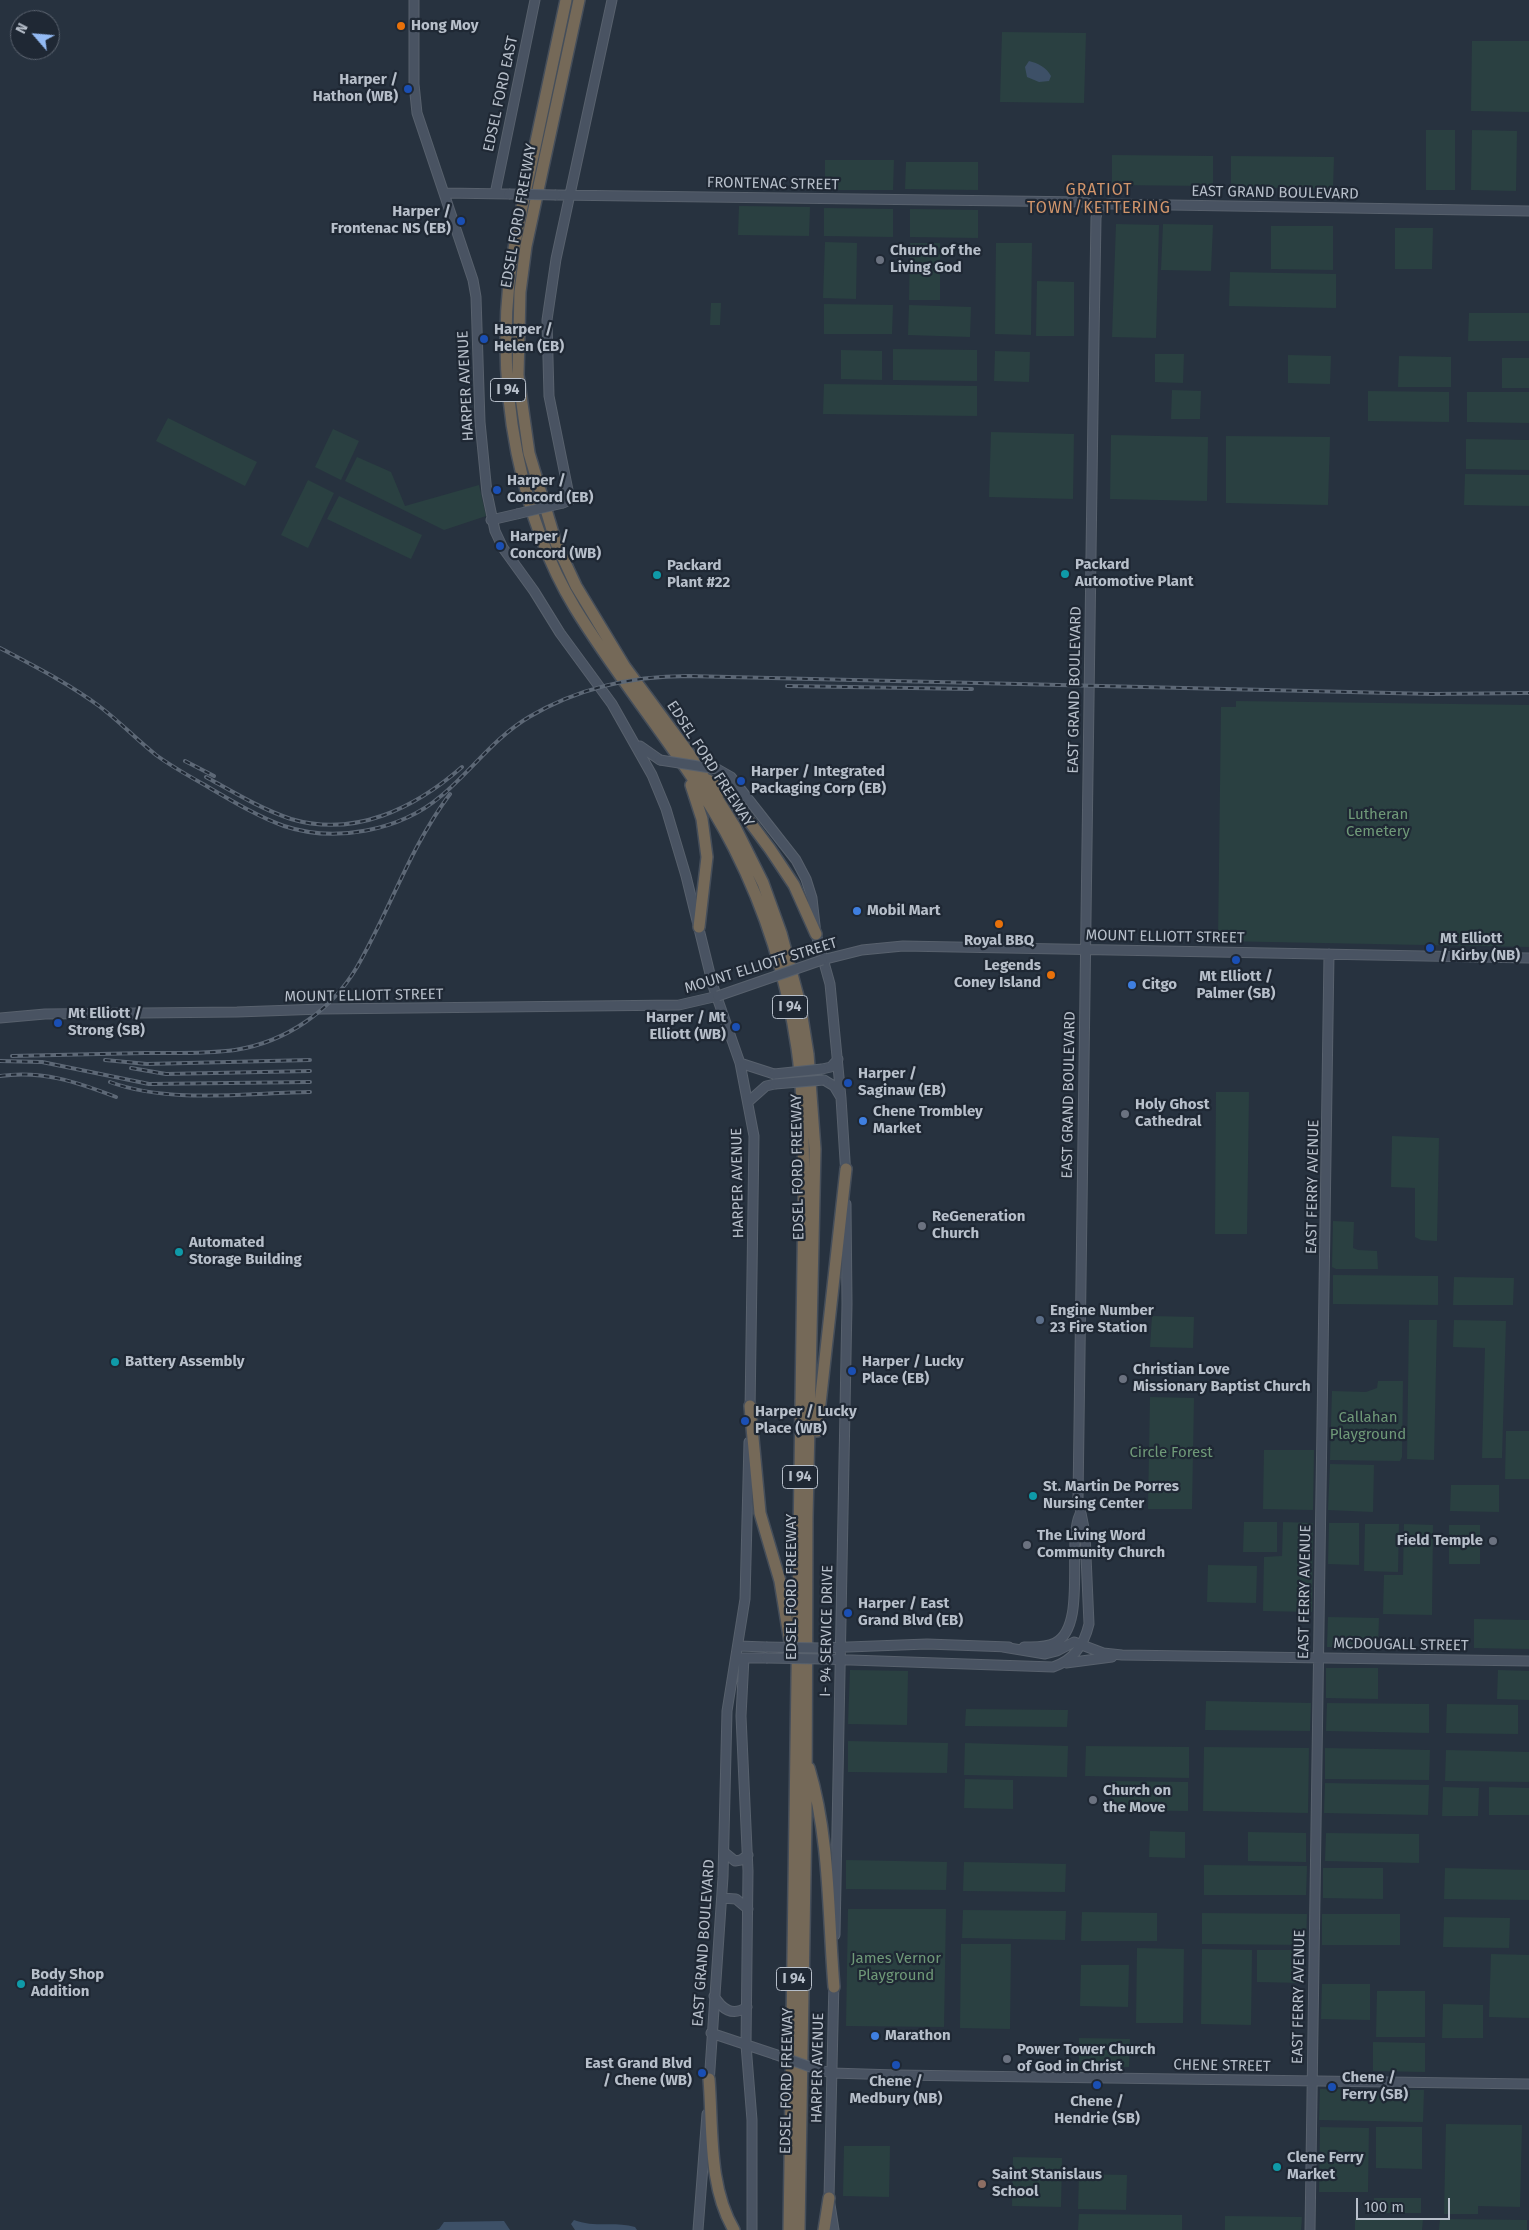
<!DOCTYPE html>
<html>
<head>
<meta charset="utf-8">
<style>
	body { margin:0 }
	#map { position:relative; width:1529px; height:2230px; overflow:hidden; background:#27323f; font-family:"Fira Sans",sans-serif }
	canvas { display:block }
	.north { position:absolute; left:10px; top:10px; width:50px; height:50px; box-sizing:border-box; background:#1f2834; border:1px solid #5c6470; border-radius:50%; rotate:297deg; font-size:14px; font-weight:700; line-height:20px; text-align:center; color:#b7bfca }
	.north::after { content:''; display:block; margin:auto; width:18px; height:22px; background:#93baf3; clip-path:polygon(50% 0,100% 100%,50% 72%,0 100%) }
	.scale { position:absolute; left:1356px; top:2198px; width:94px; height:22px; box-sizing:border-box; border:2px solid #b7bfca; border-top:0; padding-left:6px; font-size:15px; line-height:18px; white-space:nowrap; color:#b7bfca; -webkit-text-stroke:4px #1f2834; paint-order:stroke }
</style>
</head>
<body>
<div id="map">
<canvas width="1529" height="2230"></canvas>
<div class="north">N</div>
<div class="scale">100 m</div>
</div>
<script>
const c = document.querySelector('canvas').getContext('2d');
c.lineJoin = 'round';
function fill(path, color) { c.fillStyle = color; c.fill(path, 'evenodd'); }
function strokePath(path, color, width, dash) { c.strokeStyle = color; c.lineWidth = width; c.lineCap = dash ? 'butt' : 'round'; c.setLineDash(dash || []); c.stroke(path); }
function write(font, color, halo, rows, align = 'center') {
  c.font = font + ' "Fira Sans",sans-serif'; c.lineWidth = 4.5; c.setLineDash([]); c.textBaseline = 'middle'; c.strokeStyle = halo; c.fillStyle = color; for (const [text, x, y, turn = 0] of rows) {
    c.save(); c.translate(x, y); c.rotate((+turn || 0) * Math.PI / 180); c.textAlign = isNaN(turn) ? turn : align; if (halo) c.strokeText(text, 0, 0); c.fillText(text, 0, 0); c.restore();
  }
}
const green = new Path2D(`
	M1002 32 1086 33 1084 103 1000 102Z
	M1472 41H1529V112L1471 111Z
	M1426 130H1455V190H1426Z
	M1472 130 1517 131 1516 191 1471 190Z
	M1112 155 1213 156V186L1112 185Z
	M1231 156 1334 157 1333 189 1231 187Z
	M825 160H894L893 190H825Z
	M906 162H978V190L905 189Z
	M739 206 810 207 809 236 738 235Z
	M824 208 893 209V237L824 236Z
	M910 209 978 210V238L910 237Z
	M1116 224 1159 225 1156 338 1112 337Z
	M1163 224 1213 225 1211 271 1161 270Z
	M1271 226H1333V270L1271 269Z
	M1395 228H1433L1432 269H1395Z
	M825 242 857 243 856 299 823 298Z
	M910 243H940V300H909Z
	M996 243H1032L1031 335 995 334Z
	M1230 272 1336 274V308L1229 306Z
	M1037 281 1074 282V336H1036Z
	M711 303H721L720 325H710Z
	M824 304 893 305 892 334H824Z
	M909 305 971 307 970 337 908 335Z
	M1469 313H1529V341H1468Z
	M893 349 977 350V381L893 380Z
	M841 350 882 351V380L841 379Z
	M995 351 1030 352 1029 382 994 381Z
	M1155 354H1184L1183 383 1155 382Z
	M1288 355 1331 356 1330 384 1288 383Z
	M1399 356 1451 357V387H1398Z
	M1502 358H1529V388H1502Z
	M824 384 977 386V416L823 414Z
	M1172 390 1201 391 1200 419H1171Z
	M1368 391 1449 392V422L1368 421Z
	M1467 392H1529V423L1467 422Z
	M168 418 257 462 245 486 156 441Z
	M333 429 359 441 341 480 315 467Z
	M991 432 1074 434 1073 499 989 497Z
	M1111 435 1208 437 1207 501 1110 499Z
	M1226 436 1330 437 1328 505 1226 503Z
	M1466 439 1529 440V470L1466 469Z
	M357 457 391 472 405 506 479 485 486 516 444 530 345 481Z
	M1465 474 1529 475V506L1464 505Z
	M308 480 334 493 308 548 281 535Z
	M339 496 422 535 411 559 327 519Z
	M1236 701 1529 705V947L1218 941 1221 707H1236Z
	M1216 1092H1249L1247 1234H1215Z
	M1392 1136 1439 1138 1437 1241 1421 1240 1415 1237V1188L1391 1187Z
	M1333 1221 1354 1222 1353 1248 1358 1250 1377 1251 1378 1269H1336L1332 1267Z
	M1333 1275 1438 1276V1305L1333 1304Z
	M1454 1277 1514 1278 1513 1305H1453Z
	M1152 1316 1194 1317 1193 1348 1150 1347Z
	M1409 1320H1437L1434 1460 1407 1459Z
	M1454 1320 1506 1321 1502 1458H1482L1485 1348 1453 1347Z
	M1378 1381H1403L1402 1457 1400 1461 1330 1460 1332 1391 1366 1392 1377 1388Z
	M1150 1397 1194 1398 1192 1509H1148Z
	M1506 1431H1529V1479H1505Z
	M1264 1450H1314L1313 1510 1263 1509Z
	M1330 1464 1374 1465 1373 1512 1328 1510Z
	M1451 1485H1499V1512L1450 1511Z
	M1244 1522H1277V1552H1243Z
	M1283 1522 1313 1523 1312 1612 1263 1611 1264 1557 1282 1556Z
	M1329 1523H1359V1565L1328 1564Z
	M1365 1524H1399L1398 1572 1364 1571Z
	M1404 1524 1433 1525 1432 1615 1383 1614 1384 1575H1403Z
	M1449 1525H1480V1564H1449Z
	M1208 1565 1257 1566 1256 1603 1207 1602Z
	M1328 1617 1379 1618 1378 1647H1327Z
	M1474 1619 1529 1620V1649L1474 1648Z
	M1326 1668H1378V1699L1326 1698Z
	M850 1670 908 1671 907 1725 848 1724Z
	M1498 1670 1529 1671V1700L1497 1699Z
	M1206 1701 1311 1703 1310 1731 1205 1730Z
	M1327 1703 1429 1704V1733L1326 1731Z
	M1447 1704 1518 1705V1734L1446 1733Z
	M966 1709 1068 1710 1067 1727 965 1726Z
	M848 1741 948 1743 947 1773 848 1772Z
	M965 1743 1068 1746 1067 1777 964 1775Z
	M1086 1746 1189 1747V1778L1085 1776Z
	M1204 1747 1309 1748 1308 1813 1203 1811Z
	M1325 1748 1430 1750 1429 1780 1325 1779Z
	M1446 1750 1529 1752V1782L1445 1781Z
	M965 1779 1013 1780V1809L964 1808Z
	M1112 1781 1188 1782V1811L1111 1810Z
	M1325 1783 1429 1785 1428 1815 1324 1813Z
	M1443 1787 1479 1788 1478 1816H1442Z
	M1489 1787 1529 1788V1815H1489Z
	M1150 1831 1185 1832V1858L1149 1857Z
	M1248 1832 1306 1833V1862L1248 1861Z
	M1326 1833 1419 1834V1863L1325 1861Z
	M846 1860 947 1862 946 1890 846 1889Z
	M964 1862 1066 1864 1065 1892 963 1891Z
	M1204 1865 1307 1866 1306 1895H1204Z
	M1323 1868H1383V1899L1323 1898Z
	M1445 1868 1529 1870V1900L1444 1899Z
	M848 1909H946L944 2027 846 2026Z
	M963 1910 1066 1911 1065 1940 962 1938Z
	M1082 1912 1157 1913V1941H1081Z
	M1202 1913 1307 1914 1306 1945 1202 1944Z
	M1322 1914H1400V1945H1322Z
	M1444 1917 1510 1918 1509 1948 1443 1947Z
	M961 1944H1011L1010 2029 960 2028Z
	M1137 1948 1184 1949 1183 2023H1136Z
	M1202 1949 1252 1950 1251 2025 1201 2024Z
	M1257 1950H1305L1304 1983 1257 1982Z
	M1491 1954 1529 1955V2018L1489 2017Z
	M1081 1965H1129L1128 2007 1080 2006Z
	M1322 1984H1370V2020L1321 2019Z
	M1377 1991H1425V2037H1376Z
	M1443 2004 1483 2005V2038H1442Z
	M1079 2038 1130 2039 1129 2067 1079 2066Z
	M1373 2042 1425 2043V2072L1373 2071Z
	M1320 2089 1424 2090 1423 2122 1319 2120Z
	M1446 2124 1522 2125 1520 2207 1478 2206V2214H1444Z
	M1320 2127 1369 2128 1368 2192H1319Z
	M1376 2127H1422V2169L1376 2168Z
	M844 2146H890L889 2197 843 2196Z
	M1013 2157 1062 2158 1061 2207 1012 2206Z
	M1079 2174 1127 2175 1126 2210 1078 2209Z
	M1374 2198H1421V2213H1374Z
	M1079 2214 1182 2215V2230H1078Z
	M1225 2216 1302 2217 1301 2230H1225Z
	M1355 2218 1423 2219 1422 2230H1355Z
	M1440 2219 1527 2220V2230H1439Z`);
const water = new Path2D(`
	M1029 61C1038 63 1047 68 1051 76L1049 81 1039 82 1027 77 1025 67Z
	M574 2220C594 2228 615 2221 635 2227L637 2230H575L571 2224Z
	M504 2221 510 2230H436L439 2229 444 2222Z`);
const secondary = new Path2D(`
	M414 0V84L417 113 473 280 476 297 480 422 487 493 495 531 503 548 534 591 560 633 612 704 652 775 666 809 686 876 713 986 740 1063 754 1136 750 1411
	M444 193 509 194
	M495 194 535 0
	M556 195 1085 202 1100 208
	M563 503 570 500 549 396 547 320 556 259 612 0
	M491 520 517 514
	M640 746 660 760
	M717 769 731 777 796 860 806 879 812 898 816 934 830 984 841 1098 846 1176
	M822 960 862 950 903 946 1529 958
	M0 1018 45 1014 237 1012 322 1009 679 1005 718 996
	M740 1063 774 1074
	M822 1069 831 1067 838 1059
	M824 1080 834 1086 840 1096
	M748 1102 766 1086 775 1084
	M738 1646 766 1647
	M1003 1647 1045 1654 1057 1651 1074 1642 1103 1653 1122 1655 1529 1661
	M1024 1647C1034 1647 1045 1648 1055 1643 1088 1626 1066 1544 1080 1514
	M822 1648 927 1644 1009 1647
	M739 1658H766
	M744 1658 741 1716 748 1871 746 2045 752 2120V2230
	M822 1659 1053 1667C1074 1660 1084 1645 1089 1624L1085 1533 1078 1498 1094 338 1096 218C1097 209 1102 204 1111 204L1529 211
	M1066 1663 1112 1657
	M724 1852 735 1861 741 1860 748 1855
	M722 1898 736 1899 748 1909
	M835 1935 847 1304 846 1204
	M834 1981 829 2198 834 2230
	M714 1996C722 2009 732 2017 747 2007
	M711 2033 774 2054
	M819 2070 832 2073 896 2075 1529 2084
	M709 2084 723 1877 727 1711 745 1599 749 1442
	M698 2230 707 2114
	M1310 2230 1329 954`);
const highway = new Path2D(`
	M566 0C555 52 544 104 533 156 524 198 514 239 509 282 503 339 506 397 517 453 528 506 547 562 575 608 625 690 690 762 734 848 765 909 787 979 797 1048 804 1096 803 1145 804 1194L789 2230
	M579 0 526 246 520 292 518 375 529 453 556 543 576 586 625 667 688 752 735 827 763 883 781 933 800 1004 808 1054 815 1149 807 1517 806 1815 799 2230
	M708 780 729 794 770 849 794 885 816 934
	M691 785 702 819 707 857 699 927
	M750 1406 760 1513 780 1581 791 1648
	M817 1431 846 1169
	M809 1768C830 1838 828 1915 834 1987
	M709 2079C713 2129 708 2186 734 2230
	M824 2230 829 2198`);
const rail = new Path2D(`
	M0 648C34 666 68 683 99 706 119 721 136 739 156 755 171 766 187 775 203 784 229 799 256 816 284 826 335 843 400 831 441 796 472 770 494 738 529 717 578 688 632 676 688 676L1432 694 1529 693
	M787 686 972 689
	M185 761 214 776
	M206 777C233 792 261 809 291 819 355 838 415 808 462 767
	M12 1056C56 1055 100 1054 144 1053 174 1053 206 1054 235 1050 286 1042 331 1011 357 967 390 910 410 847 450 794
	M105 1060 147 1064 310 1060
	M0 1061 42 1062 149 1084 310 1082
	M131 1068 166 1074 310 1071
	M0 1076C42 1070 77 1082 116 1097
	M110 1082C169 1104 247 1093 310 1092`);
const secondaryBridge = new Path2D(`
	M509 194 556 195
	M517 514 563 503
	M660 760 717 769
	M718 996 822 960
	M774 1074 822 1069
	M775 1084 824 1080
	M766 1647 822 1648
	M766 1658 822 1659
	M774 2054 819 2070`);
const markers = [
	[401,26,5,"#e8710a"],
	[408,89,5,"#1a4fb4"],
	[461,221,5,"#1a4fb4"],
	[880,260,5,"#6b7280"],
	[484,339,5,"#1a4fb4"],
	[497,490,5,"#1a4fb4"],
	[500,546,5,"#1a4fb4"],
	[1065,574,5,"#0f9aa8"],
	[657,575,5,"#0f9aa8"],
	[741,781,5,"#1a4fb4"],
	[857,911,5,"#3f7fe0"],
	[999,924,5,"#e8710a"],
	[1430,948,5,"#1a4fb4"],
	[1236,960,5,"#1a4fb4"],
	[1051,975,5,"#e8710a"],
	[1132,985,5,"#3f7fe0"],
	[58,1023,5,"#1a4fb4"],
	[736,1027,5,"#1a4fb4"],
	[848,1083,5,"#1a4fb4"],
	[1125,1114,5,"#6b7280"],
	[863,1121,5,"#3f7fe0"],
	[922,1226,5,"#6b7280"],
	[179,1252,5,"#0f9aa8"],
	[1040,1320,5,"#5c6f8a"],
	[115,1362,5,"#0f9aa8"],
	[852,1371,5,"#1a4fb4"],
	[1123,1379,5,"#6b7280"],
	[745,1421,5,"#1a4fb4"],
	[1033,1496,5,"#0f9aa8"],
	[1493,1541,5,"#6b7280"],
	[1027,1545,5,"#6b7280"],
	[848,1613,5,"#1a4fb4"],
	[1093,1800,5,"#6b7280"],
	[21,1984,5,"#0f9aa8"],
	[875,2036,5,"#3f7fe0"],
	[1007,2059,5,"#6b7280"],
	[896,2065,5,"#1a4fb4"],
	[702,2073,5,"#1a4fb4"],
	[1097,2085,5,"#1a4fb4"],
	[1332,2087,5,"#1a4fb4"],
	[1277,2167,5,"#0f9aa8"],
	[982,2184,5,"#8d6e63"]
];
const shields = [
	[508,390,35],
	[790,1007,35],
	[800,1477,35],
	[794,1979,35]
];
const shieldNames = [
	["I 94",508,390],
	["I 94",790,1007],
	["I 94",800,1477],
	["I 94",794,1979]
];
const poiNames = [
	["Hong Moy",411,26],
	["Harper /",398,80,"right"],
	["Hathon (WB)",398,97,"right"],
	["Harper /",451,212,"right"],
	["Frontenac NS (EB)",451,229,"right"],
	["Church of the",890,251],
	["Living God",890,268],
	["Harper /",494,330],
	["Helen (EB)",494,347],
	["Harper /",507,481],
	["Concord (EB)",507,498],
	["Harper /",510,537],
	["Concord (WB)",510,554],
	["Packard",1075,565],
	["Automotive Plant",1075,582],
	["Packard",667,566],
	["Plant #22",667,583],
	["Harper / Integrated",751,772],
	["Packaging Corp (EB)",751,789],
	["Mobil Mart",867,911],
	["Mt Elliott",1440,939],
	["/ Kirby (NB)",1440,956],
	["Royal BBQ",999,941,"center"],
	["Legends",1041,966,"right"],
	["Coney Island",1041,983,"right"],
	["Mt Elliott /",1236,977,"center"],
	["Palmer (SB)",1236,994,"center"],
	["Citgo",1142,985],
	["Mt Elliott /",68,1014],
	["Strong (SB)",68,1031],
	["Harper / Mt",726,1018,"right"],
	["Elliott (WB)",726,1035,"right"],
	["Harper /",858,1074],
	["Saginaw (EB)",858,1091],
	["Holy Ghost",1135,1105],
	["Cathedral",1135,1122],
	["Chene Trombley",873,1112],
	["Market",873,1129],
	["ReGeneration",932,1217],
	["Church",932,1234],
	["Automated",189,1243],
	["Storage Building",189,1260],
	["Engine Number",1050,1311],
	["23 Fire Station",1050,1328],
	["Battery Assembly",125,1362],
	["Harper / Lucky",862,1362],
	["Place (EB)",862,1379],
	["Christian Love",1133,1370],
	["Missionary Baptist Church",1133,1387],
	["Harper / Lucky",755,1412],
	["Place (WB)",755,1429],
	["St. Martin De Porres",1043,1487],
	["Nursing Center",1043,1504],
	["The Living Word",1037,1536],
	["Community Church",1037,1553],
	["Field Temple",1483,1541,"right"],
	["Harper / East",858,1604],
	["Grand Blvd (EB)",858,1621],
	["Church on",1103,1791],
	["the Move",1103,1808],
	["Body Shop",31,1975],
	["Addition",31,1992],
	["Marathon",885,2036],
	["Power Tower Church",1017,2050],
	["of God in Christ",1017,2067],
	["East Grand Blvd",692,2064,"right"],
	["/ Chene (WB)",692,2081,"right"],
	["Chene /",1342,2078],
	["Ferry (SB)",1342,2095],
	["Chene /",896,2082,"center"],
	["Medbury (NB)",896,2099,"center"],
	["Chene /",1097,2102,"center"],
	["Hendrie (SB)",1097,2119,"center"],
	["Clene Ferry",1287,2158],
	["Market",1287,2175],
	["Saint Stanislaus",992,2175],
	["School",992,2192]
];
const streetNames = [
	["EDSEL FORD EAST",501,94,-78],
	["FRONTENAC STREET",773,184,1],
	["EAST GRAND BOULEVARD",1275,193,1],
	["EDSEL FORD FREEWAY",519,216,-80],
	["HARPER AVENUE",466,386,-93],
	["EAST GRAND BOULEVARD",1075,690,-89],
	["EDSEL FORD FREEWAY",710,764,57],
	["MOUNT ELLIOTT STREET",1165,937,1],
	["MOUNT ELLIOTT STREET",761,966,-17],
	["MOUNT ELLIOTT STREET",364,996,-1],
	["EAST GRAND BOULEVARD",1069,1095,-89],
	["EDSEL FORD FREEWAY",798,1167,-91],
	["HARPER AVENUE",738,1183,-91],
	["EAST FERRY AVENUE",1313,1187,-89],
	["EDSEL FORD FREEWAY",792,1587,-90],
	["EAST FERRY AVENUE",1305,1592,-89],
	["I- 94 SERVICE DRIVE",827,1631,-89],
	["MCDOUGALL STREET",1401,1645,1],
	["EAST GRAND BOULEVARD",704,1943,-86],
	["EAST FERRY AVENUE",1299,1997,-89],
	["CHENE STREET",1222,2066,1],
	["HARPER AVENUE",818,2068,-89],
	["EDSEL FORD FREEWAY",787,2081,-89]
];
const parkNames = [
	["Lutheran",1378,815],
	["Cemetery",1378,832],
	["Callahan",1368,1418],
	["Playground",1368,1435],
	["Circle Forest",1171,1453],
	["James Vernor",896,1959],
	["Playground",896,1976]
];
const neighbourhoodNames = [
	["GRATIOT",1099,191],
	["TOWN/KETTERING",1099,209]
];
fill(green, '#2a4041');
fill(water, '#3d5067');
strokePath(secondary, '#58616d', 11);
strokePath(highway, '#454e5a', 14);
strokePath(secondary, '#495362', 9);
strokePath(highway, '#756958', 11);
strokePath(rail, '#5d6876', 4);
strokePath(rail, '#1f2834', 2, [5.5]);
strokePath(secondaryBridge, '#58616d', 11, []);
strokePath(secondaryBridge, '#495362', 9);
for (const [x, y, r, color] of markers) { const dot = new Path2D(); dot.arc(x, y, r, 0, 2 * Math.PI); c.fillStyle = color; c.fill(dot); strokePath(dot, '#1f2834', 2); }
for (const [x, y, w] of shields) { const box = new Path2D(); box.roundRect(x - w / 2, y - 11.5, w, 23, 4); c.fillStyle = '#1f2834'; c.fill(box); strokePath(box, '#b7bfca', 1); }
write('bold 14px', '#b7bfca', null, shieldNames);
write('bold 15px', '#b7bfca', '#1f2834', poiNames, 'left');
write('15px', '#b7bfca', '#1f2834', streetNames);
write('15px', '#6f9978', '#1f2834', parkNames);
c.letterSpacing = '1px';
write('16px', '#d1956b', '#1f2834', neighbourhoodNames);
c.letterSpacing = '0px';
</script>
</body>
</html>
